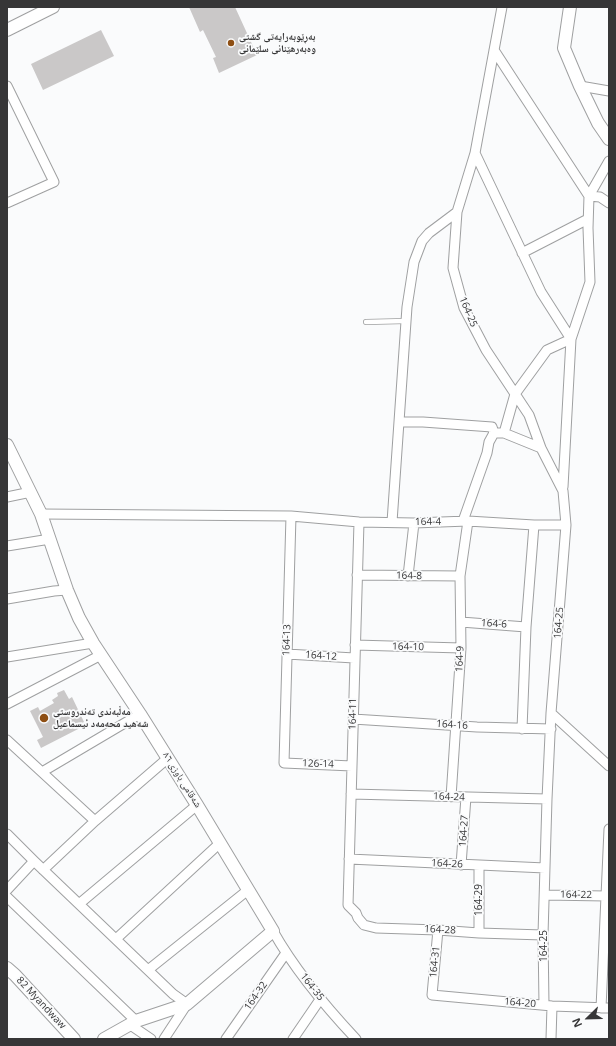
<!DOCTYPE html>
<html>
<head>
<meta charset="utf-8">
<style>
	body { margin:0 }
	#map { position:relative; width:616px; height:1046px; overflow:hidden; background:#fafbfc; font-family:"Open Sans",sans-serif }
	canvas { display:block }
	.frame { position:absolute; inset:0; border:8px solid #363637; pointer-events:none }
	.north { position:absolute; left:568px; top:998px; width:40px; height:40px; -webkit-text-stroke:3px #fafbfc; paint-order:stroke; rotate:247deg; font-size:11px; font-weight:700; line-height:16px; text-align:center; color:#363637 }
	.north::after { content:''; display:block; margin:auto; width:14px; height:18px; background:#363637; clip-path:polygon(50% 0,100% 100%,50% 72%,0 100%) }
</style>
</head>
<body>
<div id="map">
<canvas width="616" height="1046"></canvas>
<div class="frame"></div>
<div class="north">N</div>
</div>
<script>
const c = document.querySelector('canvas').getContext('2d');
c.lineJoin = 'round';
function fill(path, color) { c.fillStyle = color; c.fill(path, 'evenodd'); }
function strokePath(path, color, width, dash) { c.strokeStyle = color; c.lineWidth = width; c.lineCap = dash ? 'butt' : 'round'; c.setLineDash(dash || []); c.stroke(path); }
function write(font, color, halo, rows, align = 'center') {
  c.font = font + ' "Open Sans","Noto Naskh Arabic",sans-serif'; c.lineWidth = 3.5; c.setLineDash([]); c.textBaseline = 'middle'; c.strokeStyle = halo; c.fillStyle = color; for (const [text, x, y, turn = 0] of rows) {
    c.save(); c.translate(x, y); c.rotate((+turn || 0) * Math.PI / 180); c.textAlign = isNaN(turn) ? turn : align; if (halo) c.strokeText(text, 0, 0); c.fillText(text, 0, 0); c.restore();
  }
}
const building = new Path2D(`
	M189 7H235L257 55 219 73 213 58 216 57 203 30 200 32Z
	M101 30 114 56 43 90 31 64Z
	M64 690 69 699 72 697 84 722 82 723 84 726 41 748 37 740 43 737 30 711 38 707 40 711 54 703 52 700 58 696 57 693Z`);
const service = new Path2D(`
	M366 322 406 321`);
const minor = new Path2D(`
	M502 7 475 153 457 212 453 268 464 308 486 350 529 415 541 448 563 491 566 525 551 713 547 799 543 935 544 1005
	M494 50 589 196 600 197 609 203
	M7 86 54 182 7 203
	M580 86 609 91
	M475 153 541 292 571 339 547 350 515 394 504 433
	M522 253 588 219
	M399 422H423L492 427 494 433 489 442 487 453 463 521
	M498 433H504L541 448
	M563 487 571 339 590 282 588 228 589 196 609 161
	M7 497 31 492
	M41 514 291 516 359 522 414 523 468 521 534 525H566
	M291 516 284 763 352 766
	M359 522 348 905 356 913 358 918 364 925 376 928 438 930 479 933 543 935
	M392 522 407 307 414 262 422 241 429 233 457 212
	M7 546 50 539
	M357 575 460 576
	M408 576 414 523
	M7 599 54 591 67 590
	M461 622 526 627
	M355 645 461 648
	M287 654 354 658
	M7 657 93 643
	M7 704 101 655
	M551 713 609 766
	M353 719 477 727 551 729
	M522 729 526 627 534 525
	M7 740 95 821
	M42 772 140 714
	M351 794 547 799
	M451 797 461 648 460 576 468 521
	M7 834 34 861 173 994 187 1004 164 1039
	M349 859 545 868
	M461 865 466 797
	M479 866V933
	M43 870 95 821 168 758
	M7 890 34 861
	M545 895 606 896
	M7 897 136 1021
	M79 904 197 805
	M438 930 432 995 552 1006 609 1008
	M273 931C295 970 325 1006 356 1039
	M116 939 220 843
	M148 970 248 890
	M601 1008 609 829
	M129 1024 151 1039
	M226 1039 286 953
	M293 1039 321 998
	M551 1039 552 1006`);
const tertiary = new Path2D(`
	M570 7 564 48 580 86 598 123 609 139
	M7 30 53 7
	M7 445 41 514 67 590 79 618 93 643 140 714 197 805 273 931 187 1004 136 1021 104 1039
	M7 968 15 975 74 1039`);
const markers = [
	[231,43,4,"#8e4f14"],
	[44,718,5,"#8e4f14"]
];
const poiNames = [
	["بەڕێوبەرایەتی گشتی",239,37],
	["وەبەرهێنانی سلێمانی",239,49],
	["مەڵبەندی تەندروستی",53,712],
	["شەهید محەمەد ئیسماعیل",53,724]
];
const streetNames = [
	["164-25",468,312,67],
	["164-4",428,522,-1],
	["164-8",409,576,1],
	["164-25",559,623,-85],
	["164-6",494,624,4],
	["164-13",287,640,-88],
	["164-10",408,647,1],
	["164-12",321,656,4],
	["164-9",460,659,-87],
	["164-11",353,714,-89],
	["164-16",452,725,4],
	["126-14",318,764,2],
	["شەقامی باوزی ٨٦",182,780,58],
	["164-24",449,797,2],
	["164-27",464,831,-86],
	["164-26",447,864,3],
	["164-22",576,895,1],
	["164-29",479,900,-90],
	["164-28",440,930,3],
	["164-25",544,946,-90],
	["164-31",435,962,-84],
	["164-35",312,987,52],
	["164-32",256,996,-55],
	["82 Myandwaw",41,1003,47],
	["164-20",520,1003,5]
];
fill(building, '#cac8c8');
strokePath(service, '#9fa0a1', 6);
strokePath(minor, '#9fa0a1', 11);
strokePath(tertiary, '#9fa0a1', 14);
strokePath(service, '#fff', 4.5);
strokePath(minor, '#fff', 9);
strokePath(tertiary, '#fff', 12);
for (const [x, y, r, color] of markers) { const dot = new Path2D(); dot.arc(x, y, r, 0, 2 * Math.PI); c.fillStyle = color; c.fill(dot); strokePath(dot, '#fafbfc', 1.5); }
write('bold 10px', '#363637', '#fafbfc', poiNames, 'left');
write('10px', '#363637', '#fafbfc', streetNames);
</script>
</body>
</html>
